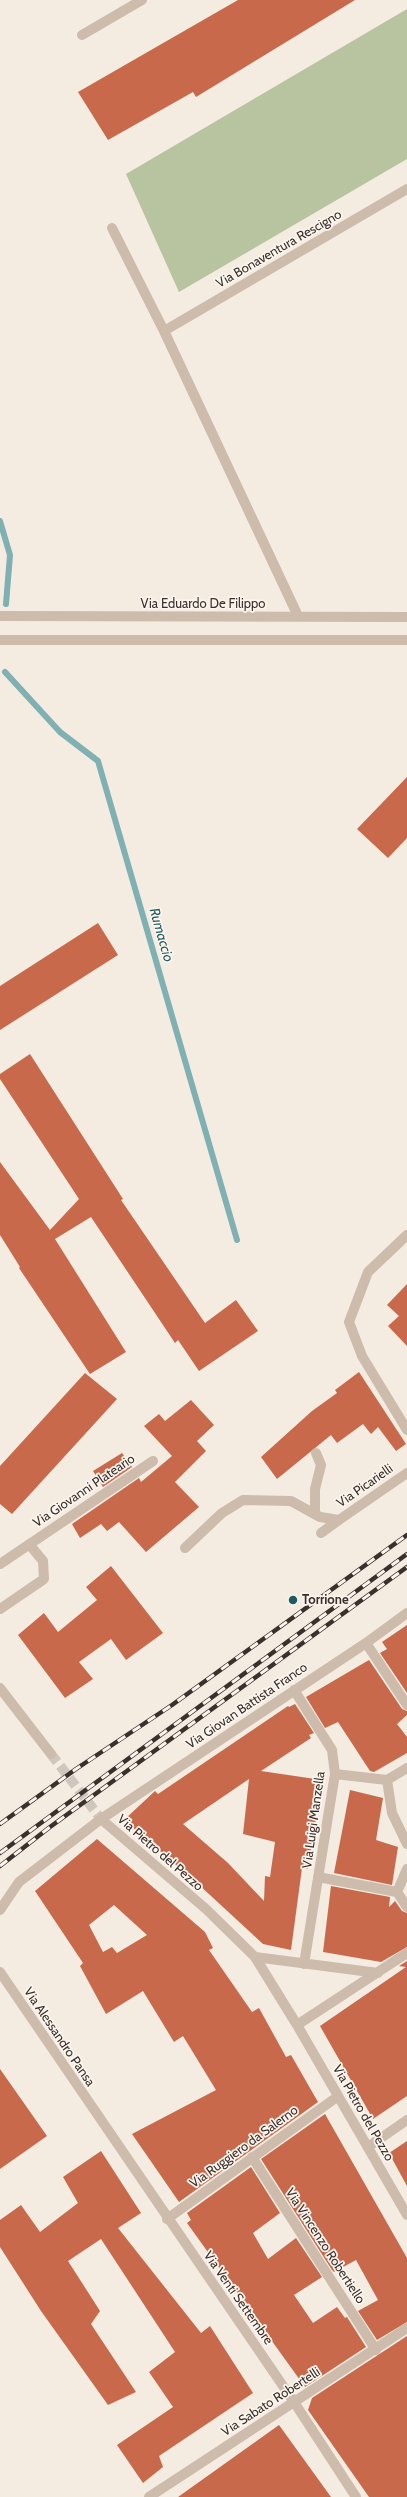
<!DOCTYPE html>
<html>
<head>
<meta charset="utf-8">
<style>
	body { margin:0 }
	canvas { display:block; background:#f4ebe1 }
</style>
</head>
<body>
<canvas width="407" height="2497"></canvas>
<script>
const c = document.querySelector('canvas').getContext('2d');
c.lineJoin = 'round';
function fill(path, color) { c.fillStyle = color; c.fill(path, 'evenodd'); }
function strokePath(path, color, width, dash) { c.strokeStyle = color; c.lineWidth = width; c.lineCap = dash ? 'butt' : 'round'; c.setLineDash(dash || []); c.stroke(path); }
function write(font, color, halo, rows, align = 'center') {
  c.font = font + ' Cabin,sans-serif'; c.lineWidth = 3.5; c.setLineDash([]); c.textBaseline = 'middle'; c.strokeStyle = halo; c.fillStyle = color; for (const [text, x, y, turn = 0] of rows) {
    c.save(); c.translate(x, y); c.rotate((+turn || 0) * Math.PI / 180); c.textAlign = isNaN(turn) ? turn : align; if (halo) c.strokeText(text, 0, 0); c.fillText(text, 0, 0); c.restore();
  }
}
const green = new Path2D(`
	M407 9V159L179 292 126 174Z`);
const stream = new Path2D(`
	M0 521 10 555 6 604
	M5 672 60 732 98 761 237 1240`);
const building = new Path2D(`
	M238 0H355L196 97 193 92 108 140 78 92Z
	M407 777V838L388 858 357 829Z
	M98 923 118 955 0 1030V986Z
	M30 1054 123 1199 121 1200 205 1323 236 1300 258 1331 199 1371 178 1340 175 1343 91 1217 55 1239 126 1352 90 1374 19 1268 20 1267 0 1235V1162L50 1230 79 1199 0 1079V1074Z
	M407 1284V1346L388 1326 399 1316 387 1305Z
	M359 1372 406 1444 396 1451 378 1427 371 1434 363 1424 337 1443 331 1435 277 1479 261 1457 312 1411 337 1393 335 1390Z
	M85 1373 117 1399 12 1514 0 1504V1466Z
	M191 1400 214 1425 197 1441 206 1451 175 1482 199 1507 146 1552 119 1522 107 1531 101 1524 80 1538 72 1524 139 1478 141 1482 172 1456 144 1426 159 1414 165 1421Z
	M122 1453 132 1467 103 1487 93 1471Z
	M111 1566 163 1633 126 1660 111 1639 79 1662 93 1679 65 1698 18 1635 44 1613 58 1632 97 1600 86 1587Z
	M407 1625V1693L380 1653 387 1649 382 1642Z
	M369 1660 402 1709 407 1711V1715L397 1724 407 1737V1753L374 1772 370 1771 338 1722 325 1728 306 1697Z
	M295 1704 314 1733 309 1735 311 1738 261 1771 322 1780 308 1869 302 1868 291 1950 263 1944 197 1883 124 1820 155 1791 158 1794 288 1706 289 1707ZM249 1779 243 1834 275 1842 270 1877 265 1876 264 1901 228 1863 183 1824Z
	M350 1790 383 1798 376 1840 398 1847 392 1885 334 1873Z
	M97 1839 205 1932 213 1948 209 1950 252 2012 259 2008 286 2057 291 2055 318 2102 179 2202 132 2134 216 2090 183 2036 174 2042 143 1991 106 2014 80 1966 83 1963 35 1891ZM114 1905 147 1935 117 1953 112 1947 103 1952 89 1925Z
	M331 1886 390 1897 389 1907 395 1901 402 1911 407 1913V1947L381 1962 323 1952Z
	M407 1961V2096L373 2119 320 2026 406 1967 399 1966Z
	M0 2069 47 2136 0 2169Z
	M325 2114 407 2258V2322L377 2340 358 2311 378 2300 356 2260 334 2272 332 2270 261 2159Z
	M407 2141V2186L389 2153Z
	M101 2151 141 2213 118 2228 201 2333 210 2326 253 2393 159 2456 163 2467 143 2483 117 2445 173 2407 149 2372 175 2352 101 2239 68 2261 100 2311 91 2324 136 2392 108 2405 41 2311 0 2247V2220L21 2205 40 2232 78 2203 63 2177Z
	M251 2167 280 2213 253 2233 268 2259 296 2238 322 2277 294 2295 313 2323 337 2307 345 2318 347 2317 366 2347 305 2387 187 2223 191 2220 187 2213Z
	M407 2336V2497H369L308 2410 312 2398Z
	M279 2425 331 2497H178Z`);
const minorTunnel = new Path2D(`
	M51 1754 101 1819`);
const minor = new Path2D(`
	M82 35 142 0
	M112 228 164 331 298 616
	M164 331 407 189
	M0 616 407 617
	M0 640H407
	M407 1235 368 1272 349 1322 362 1356 407 1430
	M315 1514V1489L321 1465 316 1453
	M321 1533 339 1520
	M185 1548 222 1513 243 1500 291 1501 320 1517 339 1520 407 1473
	M0 1564 153 1461
	M0 1609 44 1579 43 1561 29 1544
	M366 1643 407 1705
	M0 1688 51 1754
	M294 1690 332 1750 335 1774 304 1964
	M335 1774 387 1780 392 1813 407 1844
	M387 1780 407 1768
	M101 1819 206 1909 255 1957 297 2025 407 2215
	M407 1869 397 1892 407 1907
	M318 1877 397 1892
	M0 1910 19 1882 101 1819 366 1643 407 1613
	M255 1957 378 1973
	M0 1972 294 2402 356 2497
	M297 2025 407 1953
	M368 2147 407 2120
	M252 2157 376 2350
	M167 2219 337 2097
	M149 2497 407 2328`);
const rail = new Path2D(`
	M0 1824 76 1769 172 1705 407 1535
	M0 1853 407 1554
	M0 1866 50 1827 407 1567`);
const markers = [
	[293,1600,5,"#1f5a5e"]
];
const streetNames = [
	["Via Bonaventura Rescigno",279,249,-30],
	["Via Eduardo De Filippo",203,604],
	["Via Picarielli",365,1486,-35],
	["Via Giovanni Plateario",84,1491,-34],
	["Via Giovan Battista Franco",247,1706,-34],
	["Via Luigi Manzella",314,1820,-82],
	["Via Pietro del Pezzo",160,1853,41],
	["Via Alessandro Pansa",59,2037,56],
	["Via Pietro del Pezzo",363,2113,60],
	["Via Ruggiero da Salerno",244,2147,-36],
	["Via Vincenzo Robertiello",325,2246,57],
	["Via Venti Settembre",238,2298,55],
	["Via Sabato Robertelli",271,2402,-33]
];
const poiNames = [
	["Torrione",302,1600]
];
const waterNames = [
	["Rumaccio",161,935,74]
];
fill(green, '#b8c4a0');
strokePath(stream, '#7fb0b2', 6);
fill(building, '#c8694b');
strokePath(minorTunnel, '#cfc6bd', 10, [10, 5]);
strokePath(minor, '#cdbbac', 10);
strokePath(rail, '#3b302b', 4.5);
strokePath(rail, '#fbf5ee', 3, [9]);
for (const [x, y, r, color] of markers) { const dot = new Path2D(); dot.arc(x, y, r, 0, 2 * Math.PI); c.fillStyle = color; c.fill(dot); strokePath(dot, '#fbf5ee', 1.5); }
write('13px', '#3b302b', '#fbf5ee', streetNames);
write('bold 13px', '#3b302b', '#fbf5ee', poiNames, 'left');
write('italic 14px', '#1f5a5e', '#fbf5ee', waterNames);
</script>
</body>
</html>
